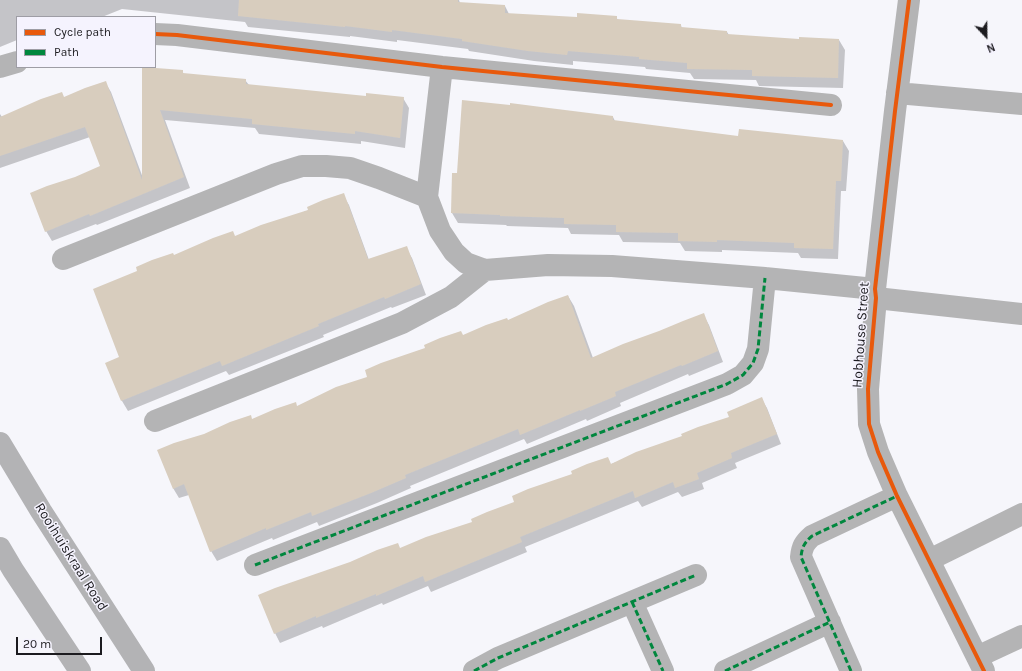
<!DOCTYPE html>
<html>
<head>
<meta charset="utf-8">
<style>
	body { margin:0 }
	#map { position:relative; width:1022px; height:671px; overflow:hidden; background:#f6f6fb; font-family:Karla,sans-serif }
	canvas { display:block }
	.legend { position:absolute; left:16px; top:16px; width:140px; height:52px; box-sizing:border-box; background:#f5f3fe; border:1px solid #9e9da5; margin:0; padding:5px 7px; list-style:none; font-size:12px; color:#1c1b1f }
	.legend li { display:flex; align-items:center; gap:8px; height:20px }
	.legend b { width:20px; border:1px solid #9e9da5 }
	.north { position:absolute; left:966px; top:16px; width:40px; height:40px; -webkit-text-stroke:3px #f5f3fe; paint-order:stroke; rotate:158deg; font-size:11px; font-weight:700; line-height:16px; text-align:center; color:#1c1b1f }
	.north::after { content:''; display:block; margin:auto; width:14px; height:18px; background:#1c1b1f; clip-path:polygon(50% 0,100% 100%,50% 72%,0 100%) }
	.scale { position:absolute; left:16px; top:637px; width:86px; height:18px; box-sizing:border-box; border:2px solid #1c1b1f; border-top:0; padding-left:5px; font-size:12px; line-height:14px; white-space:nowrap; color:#1c1b1f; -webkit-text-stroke:3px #f5f3fe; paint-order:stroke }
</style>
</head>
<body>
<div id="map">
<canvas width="1022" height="671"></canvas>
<ul class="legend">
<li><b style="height:5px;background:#e8590c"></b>Cycle path</li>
<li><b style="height:5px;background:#00873e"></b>Path</li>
</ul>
<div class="north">N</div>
<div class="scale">20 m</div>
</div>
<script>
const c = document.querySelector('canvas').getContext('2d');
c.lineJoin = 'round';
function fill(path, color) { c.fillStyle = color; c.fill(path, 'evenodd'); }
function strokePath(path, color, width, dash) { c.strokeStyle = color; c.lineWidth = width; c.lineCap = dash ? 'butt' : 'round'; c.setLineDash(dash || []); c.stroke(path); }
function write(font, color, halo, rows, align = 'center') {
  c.font = font + ' Karla,sans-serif'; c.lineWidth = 3; c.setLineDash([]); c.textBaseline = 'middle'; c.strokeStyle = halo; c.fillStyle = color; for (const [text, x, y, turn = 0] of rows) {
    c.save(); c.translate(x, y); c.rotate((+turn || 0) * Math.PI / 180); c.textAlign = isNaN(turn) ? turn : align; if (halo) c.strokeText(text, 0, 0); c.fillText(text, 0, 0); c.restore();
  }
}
const shadow = new Path2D(`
	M0 0H459L460 3 505 6 509 14 578 18 616 17 618 20 681 25 682 29 727 32 729 35 800 40H839L845 50 843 88 759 86 756 80 694 79 690 73 646 69 645 67 573 61V65L534 61 469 51 468 49 397 40V42L350 36V37L248 27 245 22 122 9 102 17H17V40L0 47Z
	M143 68 182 71 184 74 245 80 249 85 367 97 403 98 409 108 405 148 361 141V144L259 134 255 128 165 120 190 188 97 225 96 224 52 241 46 231 75 178 102 166 90 137 0 168V114L2 117 64 98 105 82 111 92 143 178Z
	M613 117 615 121 739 137 843 141 849 151 846 191H841L838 259 801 258 798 253 722 250V252L685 251 680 243 623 242 619 235 571 234 568 228 507 226 506 225 458 223 452 213 458 174Z
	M343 195 349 205 369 260 406 248 412 258 426 295 392 308 391 307 323 335 324 337 229 375 226 371 128 411 122 401 107 364 120 358 174 256 236 237 309 210Z
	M568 296 574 306 593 358 703 314 709 325 723 362 689 376 688 374 620 403 621 406 587 421 586 419 527 444 524 439 410 486 411 488 377 503 319 526 317 522 273 540 272 538 217 561 211 551 189 495 179 498 173 488 253 420 297 407 369 378 463 336 508 321Z
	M761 398 767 408 781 444 735 463 737 468 702 483 704 489 682 497 678 492 642 507 638 501 525 547 527 552 431 592 428 586 383 605 382 603 323 628 322 626 280 643 275 633 400 549 474 522 611 464 684 437 730 417Z`);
const building = new Path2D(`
	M239 0H458V2L505 5V13L577 17V13L617 16V19L681 24V27L727 31V34L799 39V37L839 39 838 78 752 76V70L687 69V63L639 59V57L568 51 567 55 528 51 462 41V39L392 30V32L345 26V27L238 16Z
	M142 67 183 70V73L246 79V84L366 96V93L404 97 400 138 355 131V134L252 124V119L160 110 184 177 90 216 89 214 45 232 30 193 47 186 75 177 100 166 85 127 0 156V117L41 99 62 92 64 97 85 88 106 81 142 180Z
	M462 100 510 105V103L549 108 613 116V120L738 136 739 129 843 140 841 181H836L833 249 794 248V243L717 240V242L678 241V233L616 232V225L564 224V218L500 216V215L451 213 452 173H457Z
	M344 193 368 259 407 246 421 284 385 299 384 297 318 324 319 326 222 366 220 361 121 401 105 363 119 357 93 289 137 271 136 267 152 260 173 253 174 255 213 238 233 231 235 236 261 225 308 210 307 207 323 200Z
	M568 295 591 358 623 344 659 331 683 321 704 313 718 351 682 366 681 365 615 392 616 396 580 411V410L520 435 518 429 405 475 406 478 371 493 312 516 311 512 266 530V528L210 552 184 484 173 489 157 450 174 443 204 434 230 422 251 415 252 419 275 409 296 402 297 406 336 387 367 377 365 370 381 363 425 348 424 345 440 338 461 331 463 335 486 325 507 318 508 320 548 302Z
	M762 397 777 434 731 453 732 458 697 473 699 479 675 488 673 482 635 498 633 491 520 537 522 542 425 582 423 576 376 596V594L316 618V616L274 634 258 595 275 588 350 562 377 550 398 543 400 548 426 537 472 522 471 519 487 512 514 502 512 496 528 489 572 474 571 471 587 464 608 457 611 464 636 452 682 436 681 434 698 427 729 417 727 412Z`);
const minor = new Path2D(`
	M909 0 895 111 875 289 876 298 868 389 869 424 878 452 897 496 984 671
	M155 34 177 35 442 67 831 105
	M0 67 17 62
	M442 67 427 197 440 231 454 252 466 263 485 270 548 265 612 266 765 278 875 289
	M897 93 1022 104
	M63 259 276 174 302 166H326L350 168 379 178 427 197
	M876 298 1022 314
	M155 421 402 323 451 297 485 270
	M929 560 1022 514
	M255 565 727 384 743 375 753 363 758 349 765 278
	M632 602 663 671
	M977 657 1022 636
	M474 671 498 658 696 575
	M725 671 830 622
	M851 671 801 557C802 547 804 543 812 536L897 496`);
const secondary = new Path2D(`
	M0 443 41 511 144 671
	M0 548 13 570 80 671`);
const quiet = new Path2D(`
	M255 565 727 384 743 375 753 363 758 349 765 278
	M632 602 663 671
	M474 671 498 658 696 575
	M725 671 830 622
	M851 671 801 557C802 547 804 543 812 536L897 496`);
const cycleway = new Path2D(`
	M909 0 895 111 875 289 876 298 868 389 869 424 878 452 897 496 984 671
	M155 34 177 35 442 67 831 105`);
const streetNames = [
	["Hobhouse Street",861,335,-86],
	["Rooihuiskraal Road",71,557,58]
];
fill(shadow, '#0003');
fill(building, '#d8cdbe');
strokePath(minor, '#b4b4b5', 22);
strokePath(secondary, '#b3b3b5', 22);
strokePath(quiet, '#00873e', 3, [6, 3]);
strokePath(cycleway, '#e8590c', 4);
write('14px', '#1c1b1f', '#f5f3fe', streetNames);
</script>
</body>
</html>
